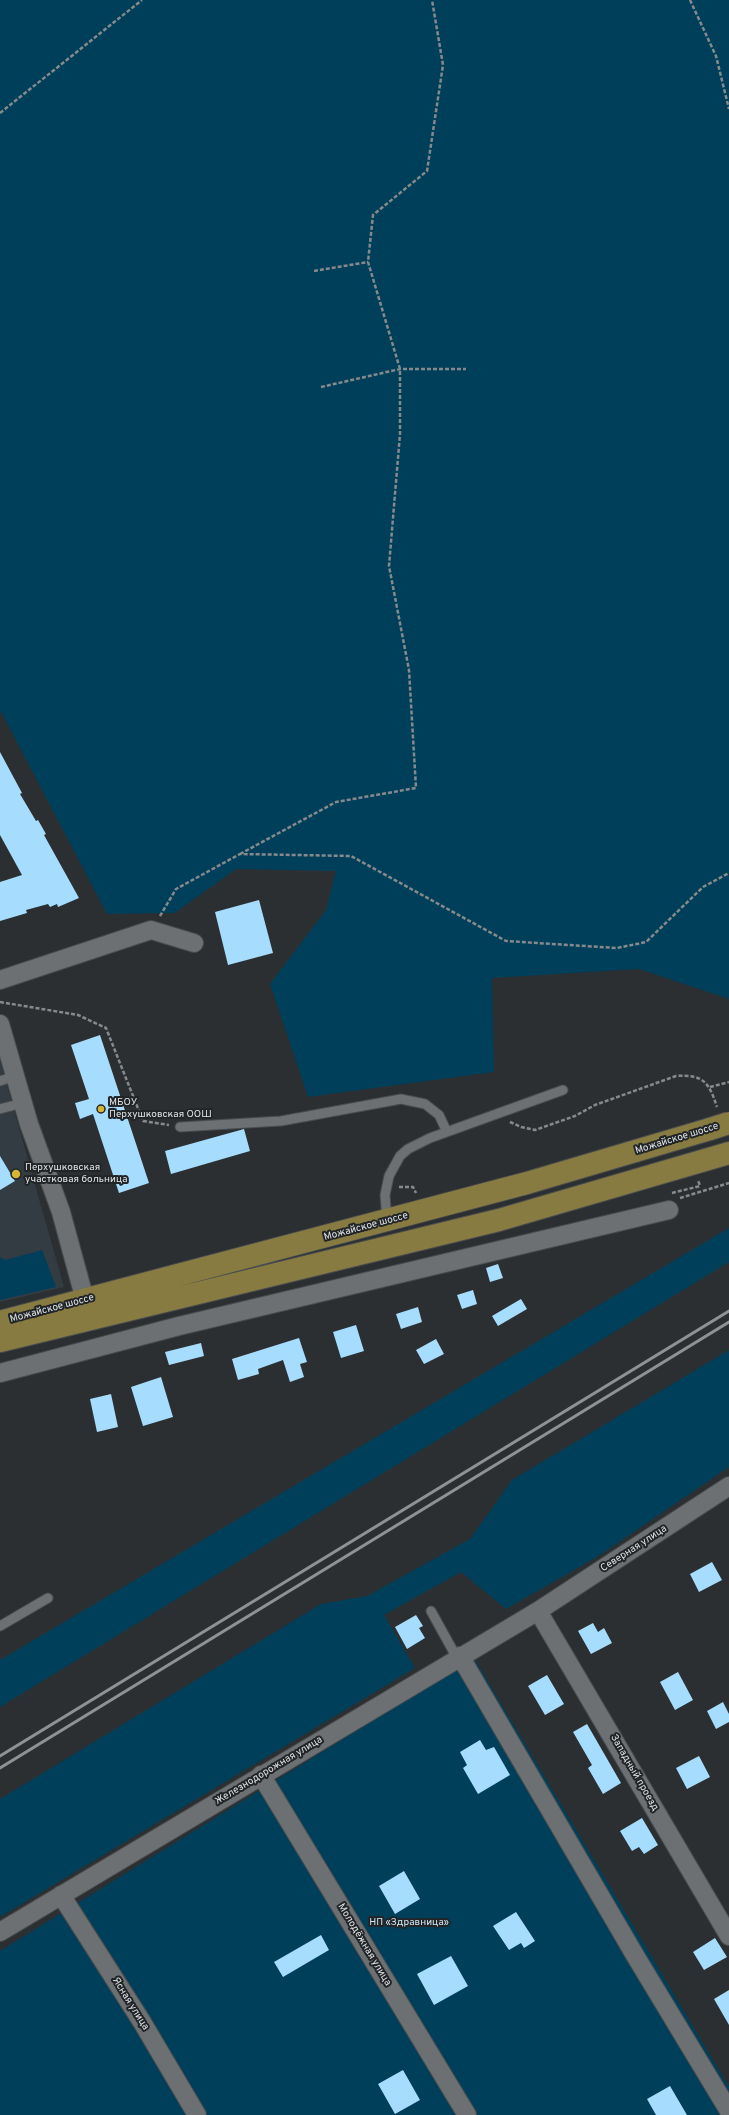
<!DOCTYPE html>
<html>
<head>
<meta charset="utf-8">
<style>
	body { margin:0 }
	canvas { display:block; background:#2b2f31 }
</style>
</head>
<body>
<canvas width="729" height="2115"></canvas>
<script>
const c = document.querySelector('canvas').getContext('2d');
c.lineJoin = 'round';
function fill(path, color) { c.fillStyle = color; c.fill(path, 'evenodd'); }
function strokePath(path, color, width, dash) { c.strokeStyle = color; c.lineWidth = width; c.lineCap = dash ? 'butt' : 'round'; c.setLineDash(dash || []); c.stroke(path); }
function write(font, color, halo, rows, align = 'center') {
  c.font = font + ' Overpass,sans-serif'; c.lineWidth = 4; c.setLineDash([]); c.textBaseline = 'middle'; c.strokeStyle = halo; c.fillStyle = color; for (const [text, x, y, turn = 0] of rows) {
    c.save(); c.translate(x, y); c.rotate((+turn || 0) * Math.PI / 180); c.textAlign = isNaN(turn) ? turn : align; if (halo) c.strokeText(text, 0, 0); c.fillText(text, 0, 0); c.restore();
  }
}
const built = new Path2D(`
	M0 1061 64 1287 0 1302Z`);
const green = new Path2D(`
	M0 0H729V999L639 969 492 978 494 1072 308 1097 270 984 326 910 336 871 236 869 175 913 107 914 0 710Z
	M729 1228V1262L0 1707V1660Z
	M42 1250 56 1287 0 1300V1257L5 1260Z
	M729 1350V1467L597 1557 506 1609 461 1572 384 1615 415 1668 0 1917V1799L321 1604 367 1596 470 1539 512 1480Z
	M474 1658 729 2087V2115H0V1951Z`);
const building = new Path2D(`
	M0 752 22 793 20 794 36 821 38 820 46 834 44 835 79 898 58 907 57 904 50 907 48 904 26 910 27 913 0 921V882L22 875 0 835Z
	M259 900 273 953 228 965 215 912Z
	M100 1035 149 1183 119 1193 93 1114 80 1119 75 1103 89 1099 71 1045Z
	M244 1129 250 1151 171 1174 165 1151Z
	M0 1156 15 1181 0 1190Z
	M498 1264 503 1278 490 1282 486 1268Z
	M473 1290 477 1304 462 1309 457 1295Z
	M521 1299 527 1309 498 1326 492 1316Z
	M418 1307 422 1322 401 1329 396 1314Z
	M356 1325 364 1351 341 1358 333 1332Z
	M299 1338 307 1362 300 1364 304 1377 290 1382 283 1360 258 1369 259 1374 238 1380 232 1359Z
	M436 1339 444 1354 424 1364 416 1350Z
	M201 1343 204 1356 169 1365 165 1352Z
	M161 1377 173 1417 143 1426 131 1387Z
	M111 1394 118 1427 97 1432 90 1399Z
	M712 1562 722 1580 699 1592 690 1574Z
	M416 1615 423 1626 419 1628 425 1638 407 1649 395 1627Z
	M593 1623 598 1632 604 1628 612 1643 591 1654 578 1631Z
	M678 1672 693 1700 675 1710 660 1682Z
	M547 1675 564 1704 545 1715 528 1686Z
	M723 1702 729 1714V1722L716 1729 707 1711Z
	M587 1724 621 1783 603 1794 588 1768 592 1765 573 1732Z
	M480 1740 486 1750 494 1747 510 1775 478 1794 463 1768 467 1765 460 1752Z
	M699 1756 710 1777 687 1789 676 1768Z
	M642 1818 658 1845 644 1854 639 1847 632 1851 620 1831Z
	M404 1871 420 1899 395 1914 379 1886Z
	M516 1912 535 1941 524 1948 521 1943 509 1950 493 1926Z
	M321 1935 329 1950 283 1977 274 1962Z
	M715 1938 727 1957 704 1970 693 1952Z
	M451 1956 468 1986 434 2005 417 1974Z
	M729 1990V2025L714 1999Z
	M403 2070 420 2100 395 2114 378 2084Z
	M670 2086 687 2115H656L647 2099Z`);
const path = new Path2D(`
	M690 0 716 56 729 109
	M0 113 142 0
	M314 271 368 262
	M321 387 400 369H466
	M240 854 336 802 416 788 409 670 389 566 400 434V369L368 262 373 215 427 171 443 65 432 0
	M160 916 176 889 240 854 351 856 506 941 617 948 646 942 703 887 729 873
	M0 1002 78 1015 106 1028 143 1121 169 1125
	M710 1087 729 1082
	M510 1122 521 1127 535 1130 575 1116 595 1105 676 1076C704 1074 709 1083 717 1107
	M399 1187H413L416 1193
	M672 1193 700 1186 698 1180
	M680 1198 729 1183`);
const service = new Path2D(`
	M0 1081 15 1076
	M0 1109 23 1103
	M180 1127 281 1121 401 1099 425 1104 439 1115 447 1132
	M387 1220 385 1195 389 1176 400 1156 408 1149 430 1138 563 1090
	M431 1611 457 1658
	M0 1626 48 1598`);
const minor = new Path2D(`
	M0 980 151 930 194 943
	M0 1024 29 1124 61 1212 85 1300
	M0 1373 179 1326 669 1210
	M538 1611 729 1936
	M460 1656 636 1957 729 2111
	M261 1775 467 2115
	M61 1895 142 2022 197 2115
	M0 1932 538 1611 729 1486`);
const primary = new Path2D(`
	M0 1322 527 1183 710 1129
	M0 1341 499 1220 729 1153`);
const rail = new Path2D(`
	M0 1756 729 1311
	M0 1768 729 1322`);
const primaryBridge = new Path2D(`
	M710 1129 729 1123`);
const markers = [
	[101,1109,4,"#d5b534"],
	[16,1174,5,"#d5b534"]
];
const poiNames = [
	["МБОУ",109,1103],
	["Перхушковская ООШ",109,1115],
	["Перхушковская",25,1168],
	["участковая больница",25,1180]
];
const streetNames = [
	["Можайское шоссе",677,1139,-17],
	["Можайское шоссе",366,1227,-15],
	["Можайское шоссе",52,1309,-15],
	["Северная улица",634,1549,-33],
	["Железнодорожная улица",269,1771,-31],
	["Западный проезд",634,1773,60],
	["Молодёжная улица",364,1945,59],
	["Ясная улица",130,2004,58]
];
const parkNames = [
	["НП «Здравница»",409,1923]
];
fill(built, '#333c42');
fill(green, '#003f5a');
fill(building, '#a6ddfe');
strokePath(service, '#484c4e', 11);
strokePath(minor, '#484c4e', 20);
strokePath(primary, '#484c4e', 24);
strokePath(path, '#878a8c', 2.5, [4, 2]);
strokePath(service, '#6c7072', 9);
strokePath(minor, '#6c7072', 18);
strokePath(primary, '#887b42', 22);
strokePath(rail, '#8f9294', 3);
strokePath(primaryBridge, '#484c4e', 24, []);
strokePath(primaryBridge, '#887b42', 22);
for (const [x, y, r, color] of markers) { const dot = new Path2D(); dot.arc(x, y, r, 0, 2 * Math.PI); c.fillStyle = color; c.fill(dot); strokePath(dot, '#212527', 1.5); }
write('10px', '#e0e2e4', '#212527', poiNames, 'left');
write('10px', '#e0e2e4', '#212527', streetNames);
write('10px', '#d1e7f5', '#212527', parkNames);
</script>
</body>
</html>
